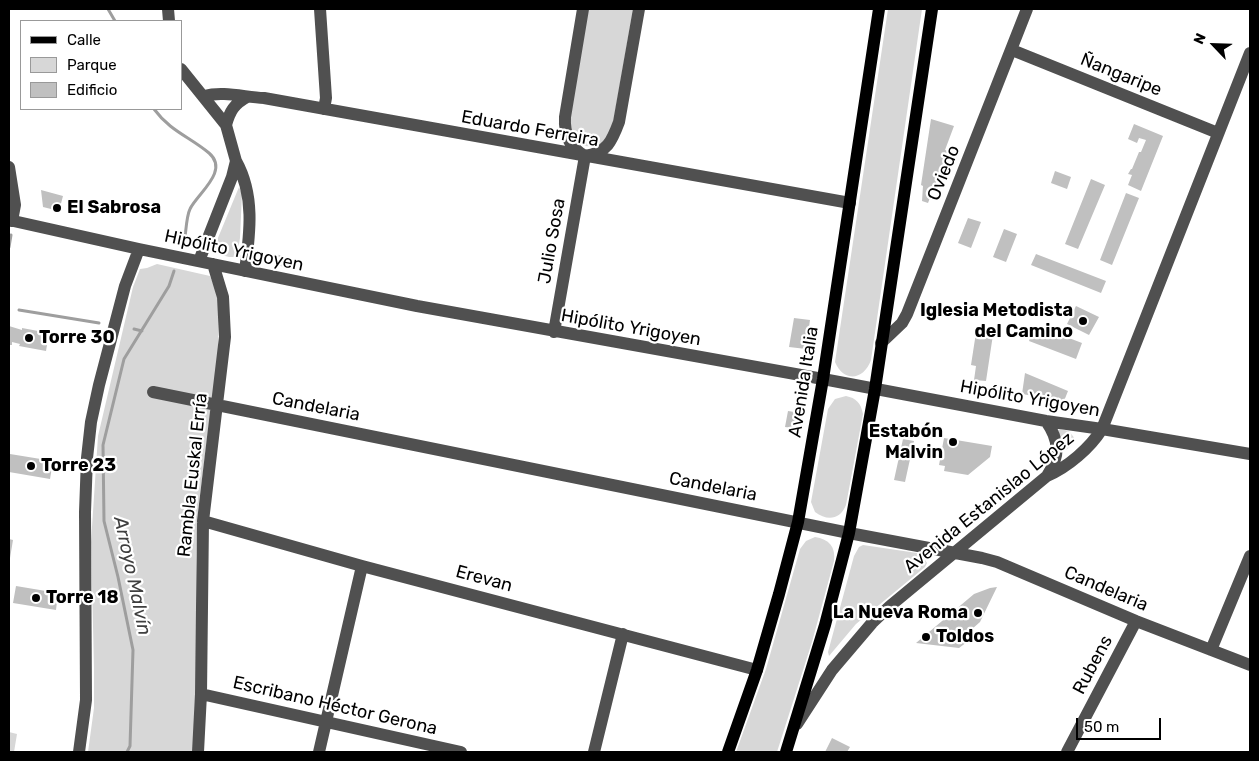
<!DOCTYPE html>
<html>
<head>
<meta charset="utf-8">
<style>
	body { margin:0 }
	#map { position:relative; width:1259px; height:761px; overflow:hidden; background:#fff; font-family:Rubik,sans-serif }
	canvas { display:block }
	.frame { position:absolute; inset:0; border:10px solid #000; pointer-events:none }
	.legend { position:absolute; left:20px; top:20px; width:162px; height:90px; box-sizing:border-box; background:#fff; border:1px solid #999; margin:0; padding:6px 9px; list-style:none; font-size:15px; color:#000 }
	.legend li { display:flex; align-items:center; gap:10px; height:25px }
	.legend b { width:25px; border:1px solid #999 }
	.north { position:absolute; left:1189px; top:20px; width:50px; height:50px; -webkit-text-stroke:4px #fff; paint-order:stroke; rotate:294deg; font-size:14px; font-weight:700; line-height:20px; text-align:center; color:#000 }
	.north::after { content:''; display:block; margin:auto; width:18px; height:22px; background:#000; clip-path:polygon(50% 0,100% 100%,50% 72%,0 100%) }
	.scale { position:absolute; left:1076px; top:718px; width:85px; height:22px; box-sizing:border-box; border:2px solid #000; border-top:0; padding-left:6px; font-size:15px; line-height:18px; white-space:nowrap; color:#000; -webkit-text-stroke:4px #fff; paint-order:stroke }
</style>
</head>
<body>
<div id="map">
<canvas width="1259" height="761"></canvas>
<div class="frame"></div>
<ul class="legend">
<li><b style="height:6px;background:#000"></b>Calle</li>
<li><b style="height:14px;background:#d7d7d7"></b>Parque</li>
<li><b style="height:14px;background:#c0c0c0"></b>Edificio</li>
</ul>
<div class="north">N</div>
<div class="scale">50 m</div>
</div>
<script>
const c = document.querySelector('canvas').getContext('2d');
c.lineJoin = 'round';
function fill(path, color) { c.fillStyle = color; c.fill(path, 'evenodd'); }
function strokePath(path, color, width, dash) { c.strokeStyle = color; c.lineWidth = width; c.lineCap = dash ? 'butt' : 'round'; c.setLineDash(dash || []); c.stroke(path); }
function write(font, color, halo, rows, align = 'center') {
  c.font = font + ' Rubik,sans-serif'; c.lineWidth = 4.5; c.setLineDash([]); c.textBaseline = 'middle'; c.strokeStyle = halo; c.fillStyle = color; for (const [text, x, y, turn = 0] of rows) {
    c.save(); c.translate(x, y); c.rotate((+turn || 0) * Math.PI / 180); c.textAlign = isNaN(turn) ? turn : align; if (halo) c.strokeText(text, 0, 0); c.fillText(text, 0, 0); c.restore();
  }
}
const green = new Path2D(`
	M587 9H633L611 135 597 147 585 146 573 139 568 120Z
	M888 9H922L871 360C864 380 844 383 835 362Z
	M239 187 242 194 240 238 237 257H229L214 253 213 250Z
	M157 264 210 276 215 288 219 303 218 354 198 511 196 557V677L193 752H88L94 708V668L91 542 98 436 133 287 140 269 147 268Z
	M846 396C856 398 861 403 863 414L846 505C840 520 827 521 815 512L811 502 828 409 835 399Z
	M1060 429 1069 431 1075 439 1073 444 1066 450H1063L1058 430Z
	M815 537C829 539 836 547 834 561L812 642 777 752H736L766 669 800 549 806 541Z
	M863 545 917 553 924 558 927 563 925 567 856 624 829 656 828 652 854 556 859 547Z
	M9 732 17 734 14 752H9Z`);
const stream = new Path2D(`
	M108 9 115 21
	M154 109C170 131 190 137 209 153 230 171 197 194 190 209 186 217 186 234 184 244
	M9 247 11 235
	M19 310 99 323
	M134 329 142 331
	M127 752 130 746 133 650 118 577 104 521 103 445 124 359 169 286 174 271`);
const building = new Path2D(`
	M931 119 954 126 945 150 948 151 928 203 922 201 923 186 921 185Z
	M1134 124 1163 136 1141 191 1128 185 1132 175 1128 174 1131 169H1132L1139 152H1141L1146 140 1139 138 1137 143 1128 139Z
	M1055 171 1071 177 1067 189 1051 183Z
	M1091 179 1105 185 1078 249 1065 244Z
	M41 190 63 196 59 211 43 207Z
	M1126 193 1139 198 1112 265 1100 260Z
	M968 218 981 222 971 248 958 243Z
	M1004 229 1017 234 1006 262 993 257Z
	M275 254 287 257 285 267 276 265 273 262Z
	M1036 254 1106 281 1101 293 1031 265Z
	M1076 306 1099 317 1089 335 1067 324Z
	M794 318 810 320 806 349 789 347Z
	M1035 325 1082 343 1076 359 1029 341Z
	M9 326 22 330V328L49 333 46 351 19 346 20 344 12 342V345H9Z
	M977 326 994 328 986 381 974 380 976 366 971 365Z
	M1025 373 1068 391 1064 401 1022 394Z
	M788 411 801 413 799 429 785 427Z
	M944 438 992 446 990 457 968 475 944 471 945 466 939 465Z
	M903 439 914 441 905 482 894 480Z
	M10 454 53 461 50 479 9 472Z
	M9 539 13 540 10 558H9Z
	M16 586 58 593 56 610 13 603Z
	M997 587 980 622 963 637 967 642 959 648 916 643 974 594 990 588Z
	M832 738 850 747 847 752H825Z`);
const minor = new Path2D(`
	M168 9 169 21
	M320 9 326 98 324 109
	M583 9 565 117C564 134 570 148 585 156 607 153 612 141 619 122L639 9
	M1012 50 1218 133
	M181 69 226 125 236 161 232 177 199 261
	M204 96C223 91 244 97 264 98L850 203
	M226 125C230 111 234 104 247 97
	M236 161C255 195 250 233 245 271
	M9 167 15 205 12 221
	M9 220 139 249 417 306 823 379 1046 421 1102 429 1250 454
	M554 332 585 156
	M881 343 902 323 907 314 1027 9
	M153 392 849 533 982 558 997 562 1136 621 1250 665
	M1046 421C1060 441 1060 456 1047 476
	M203 521 362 566 757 670
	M1211 650 1250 556
	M201 694 461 752
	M797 724 832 670 872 623 890 606 1047 476C1068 467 1090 448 1102 429L1250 53
	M79 752 86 700 85 512 87 458 91 422 99 385 125 286 139 249
	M198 752 201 694 203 521 225 337 223 297 213 264
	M319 752 362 566
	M594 752 623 634
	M1067 752 1136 621`);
const major = new Path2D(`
	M728 752 757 670 779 594 798 522 823 379 879 9
	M786 752 825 625 849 533 875 389 932 9`);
const markers = [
	[57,208,5,"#000"],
	[1083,321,5,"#000"],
	[29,338,5,"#000"],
	[953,442,5,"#000"],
	[31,466,5,"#000"],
	[36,598,5,"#000"],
	[978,613,5,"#000"],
	[926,637,5,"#000"]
];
const streetNames = [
	["Ñangaripe",1121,75,22],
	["Eduardo Ferreira",530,129,10],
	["Oviedo",944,173,-68],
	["Julio Sosa",552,241,-80],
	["Hipólito Yrigoyen",234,251,12],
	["Hipólito Yrigoyen",631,328,10],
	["Avenida Italia",804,382,-81],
	["Hipólito Yrigoyen",1030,399,10],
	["Candelaria",316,407,11],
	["Rambla Euskal Erría",193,475,-84],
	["Candelaria",713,487,11],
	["Avenida Estanislao López",989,503,-39],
	["Erevan",484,579,15],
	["Candelaria",1106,589,23],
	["Rubens",1093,665,-62],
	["Escribano Héctor Gerona",335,706,13]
];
const poiNames = [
	["El Sabrosa",67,208],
	["Iglesia Metodista",1073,311,"right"],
	["del Camino",1073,332,"right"],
	["Torre 30",39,338],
	["Estabón",943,432,"right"],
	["Malvin",943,453,"right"],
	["Torre 23",41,466],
	["Torre 18",46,598],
	["La Nueva Roma",968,613,"right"],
	["Toldos",936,637]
];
const waterNames = [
	["Arroyo Malvín",132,576,78]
];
fill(green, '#d7d7d7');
strokePath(stream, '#9e9e9e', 3);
fill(building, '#c0c0c0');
strokePath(minor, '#505050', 12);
strokePath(major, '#000', 12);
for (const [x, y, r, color] of markers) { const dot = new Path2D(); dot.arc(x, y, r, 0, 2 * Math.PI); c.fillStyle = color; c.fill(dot); strokePath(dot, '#fff', 2); }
write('18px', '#000', '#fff', streetNames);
write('bold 18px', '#000', '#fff', poiNames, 'left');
write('italic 19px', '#3f3f3f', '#fff', waterNames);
</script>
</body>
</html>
